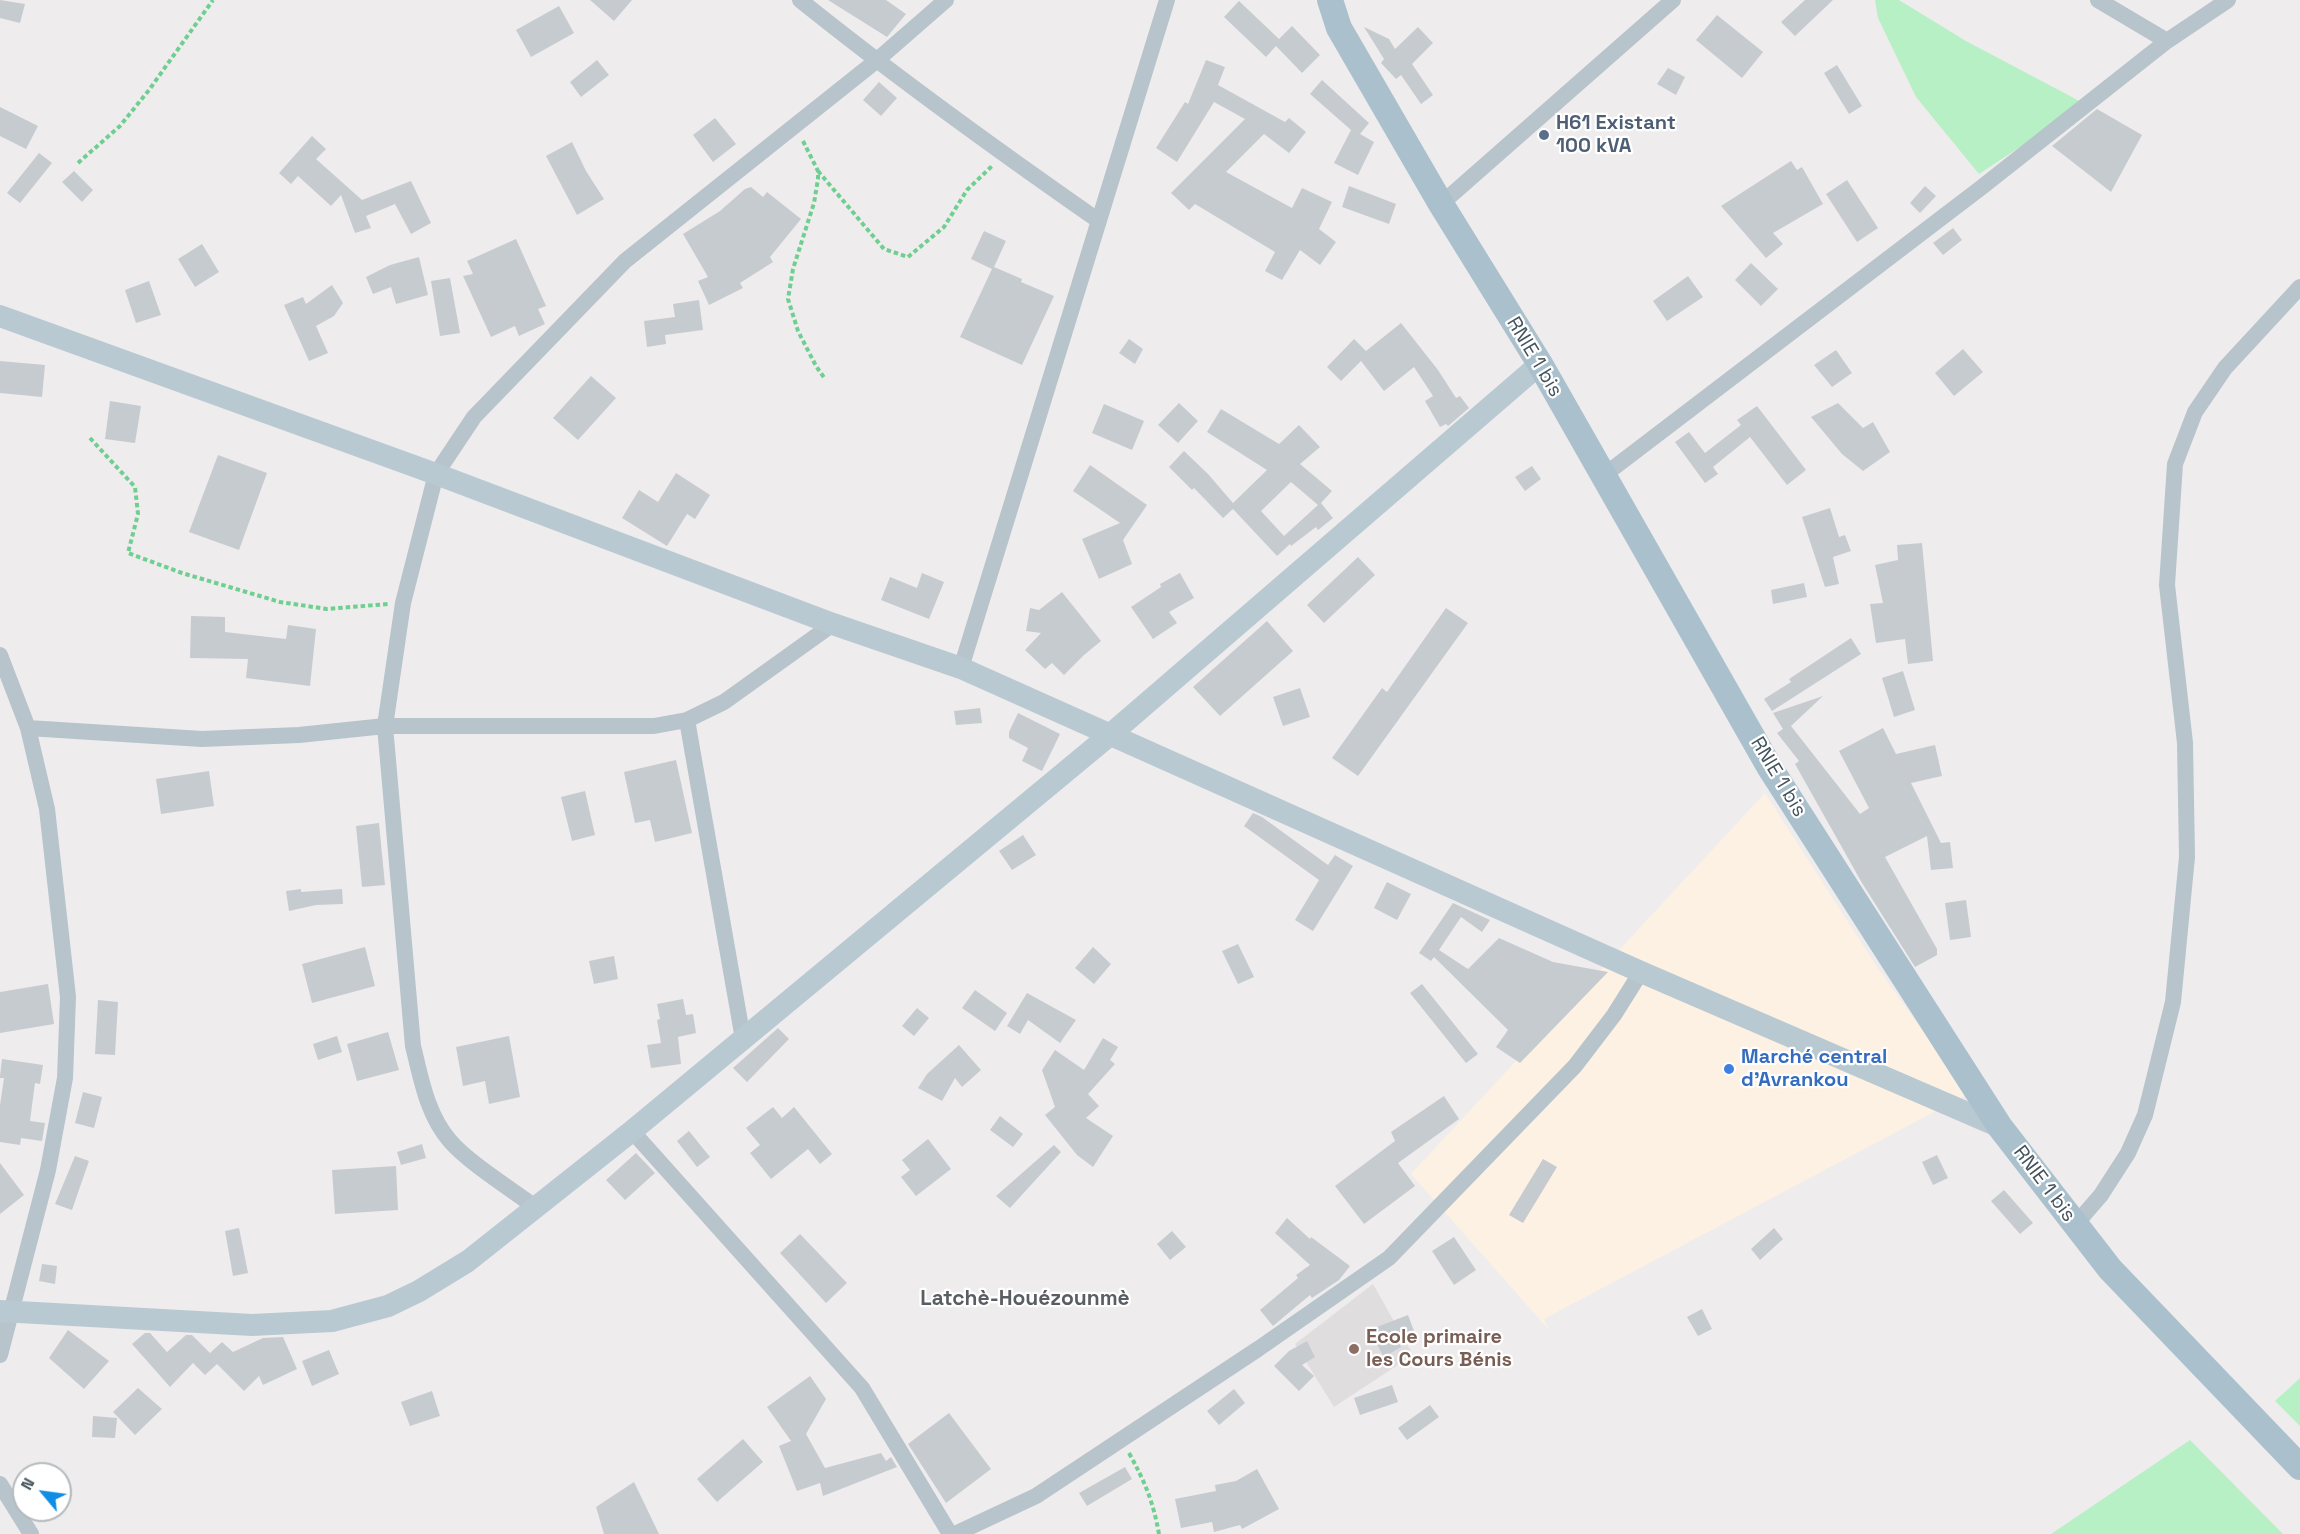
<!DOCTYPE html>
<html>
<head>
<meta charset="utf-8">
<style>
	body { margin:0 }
	#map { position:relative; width:2300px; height:1534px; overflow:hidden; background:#efeced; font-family:"Space Grotesk",sans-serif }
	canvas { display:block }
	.north { position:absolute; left:12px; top:1462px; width:60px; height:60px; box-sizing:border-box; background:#fff; border:2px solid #b4babd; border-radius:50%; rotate:299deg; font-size:16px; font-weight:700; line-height:24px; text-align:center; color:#44535b }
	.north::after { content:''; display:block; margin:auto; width:21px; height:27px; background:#108de5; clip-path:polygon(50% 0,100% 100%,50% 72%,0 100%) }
</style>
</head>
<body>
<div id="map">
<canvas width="2300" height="1534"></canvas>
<div class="north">N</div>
</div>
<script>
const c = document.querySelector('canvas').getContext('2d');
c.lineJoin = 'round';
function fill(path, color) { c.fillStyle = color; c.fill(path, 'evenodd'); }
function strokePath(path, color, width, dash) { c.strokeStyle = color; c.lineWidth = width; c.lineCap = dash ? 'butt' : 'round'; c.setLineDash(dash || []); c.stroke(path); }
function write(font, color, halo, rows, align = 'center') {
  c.font = font + ' "Space Grotesk",sans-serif'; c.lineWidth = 4.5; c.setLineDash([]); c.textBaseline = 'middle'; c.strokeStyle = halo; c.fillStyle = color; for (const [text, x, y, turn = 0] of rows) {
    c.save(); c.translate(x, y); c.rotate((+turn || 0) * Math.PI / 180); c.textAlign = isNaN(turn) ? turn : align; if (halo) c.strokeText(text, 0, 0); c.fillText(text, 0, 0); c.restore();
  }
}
const commercial = new Path2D(`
	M1765 793 1879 970 1968 1094 1544 1319 1550 1331 1411 1174Z`);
const education = new Path2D(`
	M1373 1284 1413 1355 1334 1407 1295 1344Z`);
const green = new Path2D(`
	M1875 0H1899L1966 41 2085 104 1979 174 1916 97 1878 18Z
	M2300 1378V1426L2275 1401Z
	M2190 1440 2283 1534H2051Z`);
const building = new Path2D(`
	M0 0 25 4 20 23 0 18Z
	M590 0H632L614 21Z
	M828 0H886L906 14 887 37Z
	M1805 0H1833L1795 36 1781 22Z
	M1239 1 1279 39 1292 26 1320 55 1302 73 1276 46 1266 57 1224 17Z
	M559 6 574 33 531 57 516 30Z
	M1717 15 1763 52 1742 78 1696 40Z
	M1364 27 1389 39 1395 49 1418 27 1433 43 1412 64 1433 95 1421 104 1401 75 1396 79 1381 63 1384 59Z
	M597 60 609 75 581 97 570 82Z
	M1206 60 1225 67 1218 85 1285 122 1289 118 1306 132 1289 153 1264 134 1226 172 1292 208 1302 188 1332 202 1319 229 1336 242 1320 265 1300 250 1282 280 1265 271 1275 252 1195 204 1189 210 1171 193 1245 119 1214 102 1177 162 1156 148 1185 102 1188 104Z
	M1837 65 1862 106 1849 114 1824 73Z
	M1668 68 1685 77 1676 95 1657 84Z
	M1322 80 1369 123 1360 134 1374 142 1358 175 1334 163 1351 130 1310 94Z
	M879 82 897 98 881 116 863 100Z
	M0 107 38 126 26 149 0 136Z
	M2097 109 2142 135 2111 192 2052 146Z
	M715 118 736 144 713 162 693 135Z
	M312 136 326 149 316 159 362 200 411 181 431 223 411 234 395 204 366 216 371 228 355 233 341 195 331 206 298 176 291 184 279 173Z
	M572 142 586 171 604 199 577 215 546 156Z
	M39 153 52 163 20 203 7 193Z
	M1791 161 1797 170 1802 167 1823 204 1773 233 1783 244 1766 258 1721 206Z
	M74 171 93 190 82 202 62 182Z
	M1847 180 1878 228 1857 242 1826 194Z
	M1349 186 1396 204 1389 224 1342 207Z
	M1925 186 1936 196 1920 213 1910 203Z
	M751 187 763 197 767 192 801 219 770 257 773 262 740 283 743 288 709 305 698 281 708 277 683 234 720 211 745 189Z
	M1953 228 1962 240 1943 255 1933 243Z
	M984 231 1006 241 994 267 1022 279 1021 282 1054 296 1022 365 960 337 992 269 971 259Z
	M516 239 546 306 538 309 545 324 519 336 515 326 491 337 463 276 473 274 467 261Z
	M202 244 219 272 195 287 178 259Z
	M419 257 428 295 396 304 391 287 373 294 366 277 390 265Z
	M1751 263 1778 289 1761 306 1735 280Z
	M1688 276 1703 297 1667 321 1653 301Z
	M450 278 460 333 440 336 431 281Z
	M149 281 161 315 136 323 125 290Z
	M332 285 343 303 334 316 316 326 328 353 309 361 284 305 303 297 306 304Z
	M699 300 703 330 665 335 666 344 647 347 644 321 675 317 673 304Z
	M1401 323 1438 370 1456 398 1460 396 1469 408 1448 426 1446 424 1440 427 1425 401 1433 396 1414 367 1384 391 1361 361 1341 381 1327 367 1354 339 1366 351Z
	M1129 339 1143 349 1135 364 1119 353Z
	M1963 349 1983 372 1954 396 1935 373Z
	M1836 350 1852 373 1832 387 1814 365Z
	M0 361 45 365 42 397 0 393Z
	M591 376 616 398 578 440 553 418Z
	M110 401 141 406 135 443 105 439Z
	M1179 403 1198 421 1178 443 1158 425Z
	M1838 403 1863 428 1873 422 1890 452 1863 471 1842 454 1811 417Z
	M1104 404 1144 421 1132 450 1092 433Z
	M1757 406 1806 470 1787 485 1750 437 1713 467 1718 474 1705 483 1675 442 1689 432 1705 453 1741 425 1737 420Z
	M1221 409 1279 444 1299 425 1320 447 1300 464 1332 491 1321 503 1333 518 1318 530 1316 527 1291 546 1290 544 1277 556 1233 509 1223 518 1194 488 1192 490 1169 467 1184 451 1208 474 1233 503 1267 470 1207 432ZM1291 482 1318 505 1284 536 1261 511Z
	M218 455 267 473 239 550 189 532Z
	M1090 465 1147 505 1123 540 1132 564 1099 579 1082 539 1120 523 1073 491Z
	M1532 466 1541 479 1525 491 1515 477Z
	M676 473 710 495 695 519 687 514 667 546 622 518 639 490 658 502Z
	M1830 508 1839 537 1845 535 1851 551 1833 557 1839 584 1825 587 1802 517Z
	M1922 543 1933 661 1908 664 1905 639 1876 643 1870 604 1883 603 1875 565 1898 560 1897 545Z
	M1358 557 1375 575 1324 623 1307 605Z
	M922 573 944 582 929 619 881 600 890 577 917 588Z
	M1180 573 1194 598 1169 612 1177 623 1153 639 1131 607 1161 587 1160 584Z
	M1804 583 1807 597 1773 604 1771 590Z
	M1062 592 1101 641 1084 655 1064 675 1052 663 1045 669 1025 650 1041 633 1026 631 1030 608 1039 610Z
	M1446 608 1468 623 1358 776 1332 758 1382 688 1387 692Z
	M191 616 225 617V632L286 639 288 625 316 629 310 686 246 678 248 659 190 658Z
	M1267 621 1293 651 1220 716 1193 687Z
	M1851 638 1861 654 1772 711 1764 699 1791 682 1789 679Z
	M1903 671 1915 710 1894 717 1882 678Z
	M1300 688 1310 717 1283 726 1273 697Z
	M1823 696 1791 726 1860 814 1869 808 1839 751 1883 728 1896 754 1935 745 1942 776 1911 783 1941 843 1950 842 1953 868 1931 870 1927 836 1885 857 1937 949V955L1915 967 1862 883 1795 764 1799 761 1777 733 1783 729 1773 713Z
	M980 708 982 723 956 725 954 711Z
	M1018 713 1060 734 1042 771 1022 761 1028 748 1009 738V732Z
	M676 760 692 833 655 842 650 820 635 823 624 772Z
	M209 771 214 806 161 814 156 779Z
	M585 791 595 835 572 841 561 797Z
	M1253 813 1262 817 1328 865 1335 855 1353 866 1313 931 1295 920 1319 880 1244 826Z
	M379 823 385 885 362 887 356 826Z
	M1023 835 1036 855 1012 870 999 851Z
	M1387 882 1411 894 1397 920 1374 908Z
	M301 889V892L342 889 343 904 316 905 289 911 286 891Z
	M1966 900 1971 937 1950 940 1945 903Z
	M1453 903 1490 920 1482 932 1461 917 1439 950 1468 969 1499 938 1553 962 1608 972 1520 1063 1496 1047 1508 1030 1434 957 1431 961 1419 953Z
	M1238 944 1254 977 1238 984 1222 951Z
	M365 947 375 986 312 1003 302 964Z
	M1093 947 1111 964 1094 984 1075 968Z
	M614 956 618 979 594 984 589 961Z
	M48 984 54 1024 0 1033V992Z
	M1422 984 1478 1054 1466 1063 1410 993Z
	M975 990 1007 1013 995 1031 962 1008Z
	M1027 993 1076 1020 1060 1043 1028 1020 1020 1034 1007 1026Z
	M683 999 686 1015 693 1014 696 1033 678 1037 681 1064 651 1068 647 1045 661 1043 657 1020 660 1019 657 1004Z
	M98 1000 118 1002 115 1055 95 1054Z
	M917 1008 929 1018 914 1036 902 1026Z
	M778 1028 789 1039 747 1082 733 1068Z
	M388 1032 399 1070 357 1081 347 1044Z
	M337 1036 342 1052 318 1060 313 1044Z
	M509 1036 520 1097 489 1104 485 1081 463 1086 456 1047Z
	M1103 1038 1118 1047 1110 1060 1115 1064 1088 1094 1099 1106 1086 1118 1113 1136 1093 1167 1077 1155 1045 1115 1055 1107 1042 1070 1055 1050 1084 1070Z
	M959 1045 981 1070 962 1087 955 1078 942 1101 918 1088 927 1074Z
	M2 1059 43 1065 40 1084 35 1083 30 1121 45 1123 42 1141 21 1138 20 1145 0 1142V1105L4 1078H0V1076Z
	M83 1092 102 1097 94 1128 75 1123Z
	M1444 1096 1459 1119 1398 1163 1415 1186 1364 1224 1335 1186 1395 1141 1391 1132Z
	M773 1107 782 1118 794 1107 832 1154 820 1164 808 1149 771 1179 750 1153 760 1145 746 1128Z
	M1000 1116 1023 1134 1013 1147 990 1130Z
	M689 1131 710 1157 697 1167 677 1141Z
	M928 1139 951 1169 916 1196 901 1177 910 1170 902 1160Z
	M422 1144 426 1158 401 1165 397 1152Z
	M1054 1145 1061 1152 1010 1208 996 1196Z
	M636 1153 655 1173 625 1200 606 1180Z
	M1937 1155 1948 1178 1933 1185 1922 1162Z
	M75 1156 89 1161 72 1210 55 1204Z
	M1543 1159 1557 1167 1523 1223 1509 1215Z
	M0 1163 24 1195 0 1214Z
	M396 1166 398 1210 335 1214 332 1170Z
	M2004 1190 2033 1223 2020 1234 1991 1201Z
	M1287 1218 1310 1239 1311 1237 1350 1266 1339 1280 1312 1298 1310 1295 1273 1326 1260 1310 1298 1278 1296 1275 1310 1265 1275 1233Z
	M239 1228 248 1273 233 1276 225 1231Z
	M1774 1228 1783 1239 1760 1260 1751 1249Z
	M1172 1231 1186 1247 1170 1260 1157 1244Z
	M800 1234 847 1283 826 1303 780 1253Z
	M1454 1237 1476 1270 1454 1285 1432 1251Z
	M42 1264 57 1266 55 1284 39 1281Z
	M1702 1309 1712 1329 1698 1336 1687 1317Z
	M1408 1315 1414 1331 1396 1337 1401 1347 1384 1357 1369 1330Z
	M68 1330 109 1361 84 1389 49 1358Z
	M145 1333H150L167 1352 186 1335H192L210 1353 222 1342 233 1352 263 1338 283 1337 297 1369 263 1385 259 1376 244 1391 217 1364 205 1375 193 1363 170 1387 132 1344Z
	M1307 1341 1315 1357 1302 1365 1314 1376 1299 1391 1274 1366 1289 1351Z
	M329 1350 339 1374 312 1386 302 1361Z
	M810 1376 826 1399 806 1434 825 1468 881 1453 886 1461 891 1457 897 1467 823 1496 820 1483 797 1491 779 1446 791 1441 767 1407Z
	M1392 1385 1398 1402 1360 1415 1354 1398Z
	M138 1388 162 1409 135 1435 113 1412Z
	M1234 1389 1245 1403 1219 1425 1207 1411Z
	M432 1391 440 1416 410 1426 401 1402Z
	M1430 1405 1439 1417 1407 1440 1398 1428Z
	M949 1413 991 1469 946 1503 908 1444Z
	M93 1416 117 1418 115 1438 92 1437Z
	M743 1439 763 1462 717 1502 697 1479Z
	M1125 1467 1132 1479 1087 1506 1079 1493Z
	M1257 1469 1279 1509 1242 1529 1240 1525 1214 1532 1212 1522 1181 1528 1175 1499 1216 1491 1215 1485 1236 1481Z
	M634 1482 659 1534H604L596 1507Z`);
const path = new Path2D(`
	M803 141 818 171V179L814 203 793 269 788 299 798 331 816 366 825 379
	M78 163 120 126 149 90 213 0
	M818 171 884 249 908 257 944 227 967 190 992 166
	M90 438 135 487 138 514 128 553 182 573 280 602 327 609 388 604
	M1129 1453C1145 1482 1153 1501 1159 1534`);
const street = new Path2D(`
	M800 0C897 78 997 150 1099 221
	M2098 0 2167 41
	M1441 204 1673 0
	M1603 476 1982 187 2167 41 2228 0
	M0 655 28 728 47 809 68 997 65 1078 48 1170 0 1355
	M961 668 1167 0
	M687 720 743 1039
	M28 728 202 739 299 735 385 726H654L687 720 724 702 833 624
	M632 1131 862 1388 950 1534
	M535 1207C511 1189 469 1163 450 1141 427 1115 421 1078 413 1046L385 726 403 603 436 474 474 417 625 261 876 61 946 0
	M2075 1225 2101 1195 2128 1153 2145 1115 2173 1002 2187 857 2185 743 2167 585 2175 464 2195 412 2225 368 2300 287
	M0 1484 31 1534
	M955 1534 1036 1496 1258 1349 1389 1258 1575 1066 1614 1015 1641 972`);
const secondary = new Path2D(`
	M0 316 436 474 833 624 961 668 1641 972 2000 1127
	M0 1311 252 1325 332 1321 388 1306 419 1291 468 1261 632 1131 1111 734 1540 364`);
const primary = new Path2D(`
	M1330 0 1339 28 1441 204 1540 364 1770 768 2000 1127 2110 1269 2300 1467`);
const markers = [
	[1544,135,6,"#5c6f8a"],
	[1729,1069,6,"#3f7fe0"],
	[1354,1349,6,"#8d6e63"]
];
const serviceNames = [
	["H61 Existant",1556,124],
	["100 kVA",1556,147]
];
const streetNames = [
	["RNIE 1 bis",1534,357,59],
	["RNIE 1 bis",1778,777,59],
	["RNIE 1 bis",2044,1184,53]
];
const shopNames = [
	["Marché central",1741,1058],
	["d'Avrankou",1741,1081]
];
const educationNames = [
	["Ecole primaire",1366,1338],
	["les Cours Bénis",1366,1361]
];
const neighbourhoodNames = [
	["Latchè-Houézounmè",1025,1299]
];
fill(commercial, '#fcf1e3');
fill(education, '#e0dddf');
fill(green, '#b7f0c5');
fill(building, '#c6cbd0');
strokePath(path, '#6ecf91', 4, [4.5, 3]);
strokePath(street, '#b7c4cb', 16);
strokePath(secondary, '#b9c9d2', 22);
strokePath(primary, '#aac1cd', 26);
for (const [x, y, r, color] of markers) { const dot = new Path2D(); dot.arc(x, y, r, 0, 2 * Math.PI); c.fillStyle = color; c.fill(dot); strokePath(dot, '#fff', 2); }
write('bold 20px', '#4e5e75', '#fff', serviceNames, 'left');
write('20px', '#44535b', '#fff', streetNames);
write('bold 20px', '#366cbe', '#fff', shopNames, 'left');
write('bold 20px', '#785e54', '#fff', educationNames, 'left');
write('bold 21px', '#595e62', '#fff', neighbourhoodNames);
</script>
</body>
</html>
